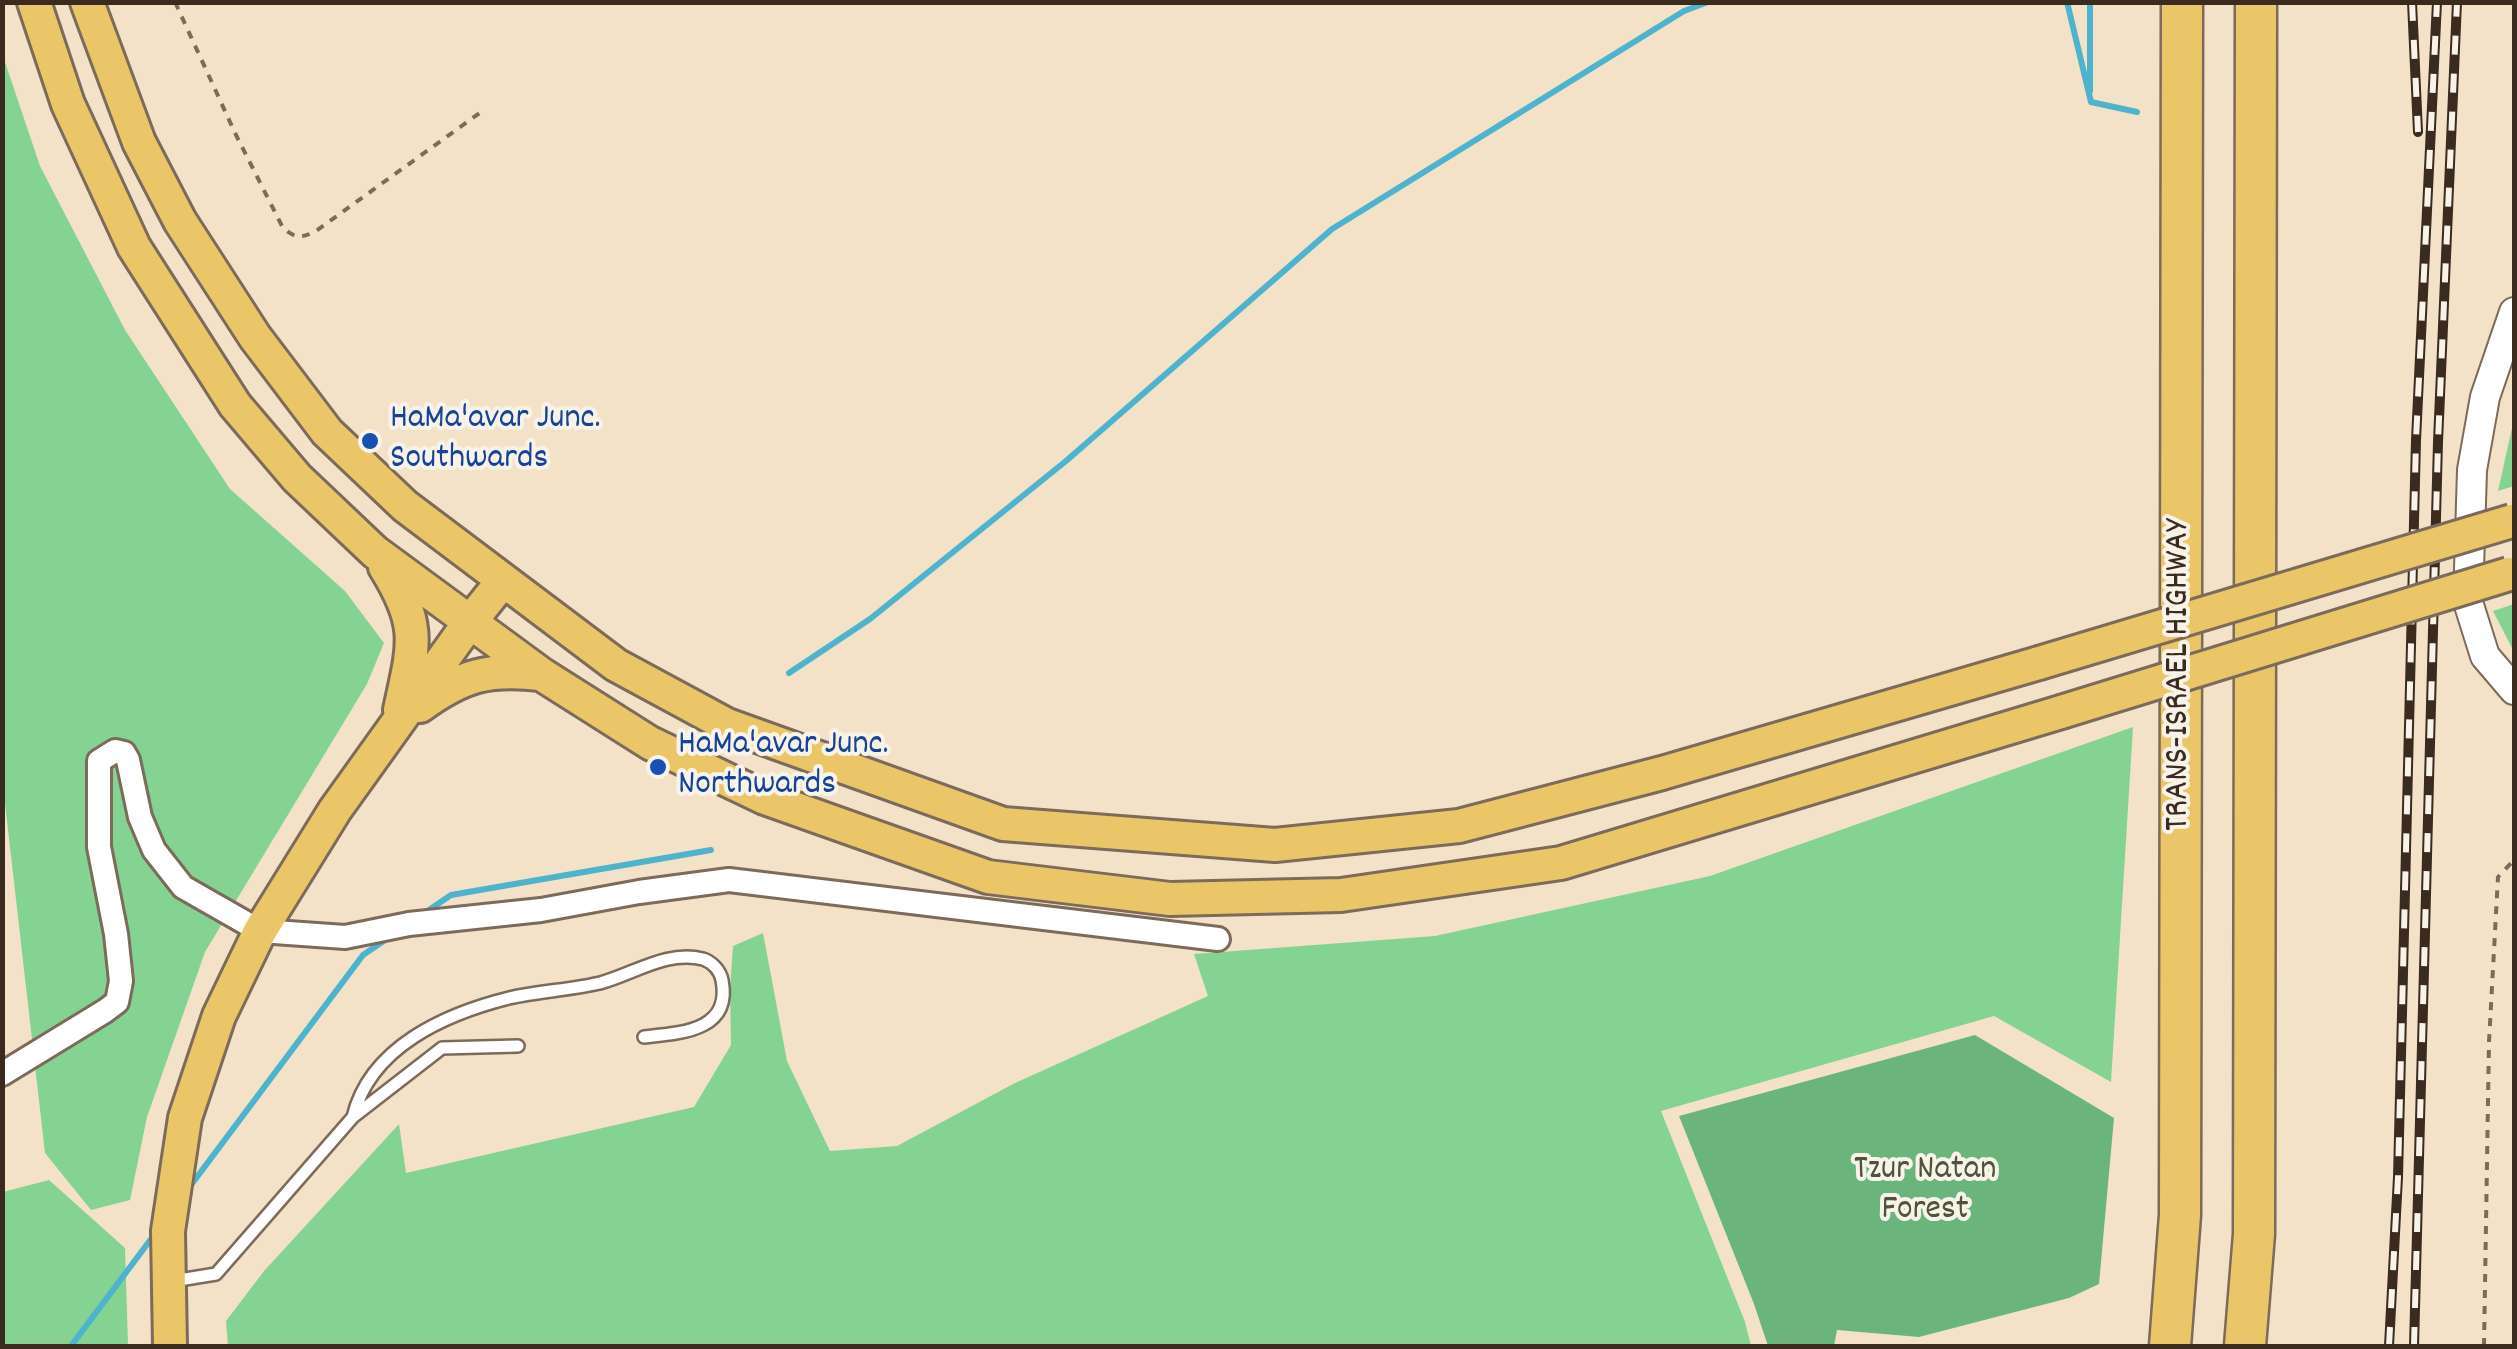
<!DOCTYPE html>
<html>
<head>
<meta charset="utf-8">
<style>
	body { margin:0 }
	#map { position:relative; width:2517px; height:1349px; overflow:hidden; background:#f4e2c8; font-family:Dekko,sans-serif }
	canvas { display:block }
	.frame { position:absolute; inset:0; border:5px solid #3b2a1e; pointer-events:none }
</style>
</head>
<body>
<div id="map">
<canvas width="2517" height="1349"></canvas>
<div class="frame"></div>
</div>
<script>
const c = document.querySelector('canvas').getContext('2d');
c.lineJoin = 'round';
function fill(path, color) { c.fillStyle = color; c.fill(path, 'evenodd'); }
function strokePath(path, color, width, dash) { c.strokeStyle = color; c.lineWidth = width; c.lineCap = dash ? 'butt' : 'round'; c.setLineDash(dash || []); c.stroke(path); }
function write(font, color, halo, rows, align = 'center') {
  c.font = font + ' Dekko,sans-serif'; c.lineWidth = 8; c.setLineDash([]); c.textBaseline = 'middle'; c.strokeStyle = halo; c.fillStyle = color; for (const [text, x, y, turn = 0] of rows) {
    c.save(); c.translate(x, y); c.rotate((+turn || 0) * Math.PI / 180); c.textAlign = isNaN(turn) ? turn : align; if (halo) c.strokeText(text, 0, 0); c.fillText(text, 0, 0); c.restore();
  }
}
const green = new Path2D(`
	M2 53 40 166 125 330 230 489 345 591 384 643 367 684 205 952 147 1117 130 1200 91 1210 45 1153 3 786Z
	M2514 419V486L2498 491Z
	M2514 604V652L2493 611Z
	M2133 727 2111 1082 1994 1016 1661 1111 1745 1322 1751 1346H228L226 1321 264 1271 399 1124 406 1173 694 1107 731 1045 730 989 733 946 763 933 787 1061 830 1151 897 1146 1015 1083 1208 996 1194 954 1435 936 1710 876Z
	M49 1180 125 1248 128 1346H3V1192Z`);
const forest = new Path2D(`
	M1975 1035 2114 1118 2099 1284 2069 1298 1919 1337 1837 1330 1834 1346H1768L1754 1304 1679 1116Z`);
const stream = new Path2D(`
	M2067 2 2091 102 2137 112
	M2090 2V91
	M789 673 870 619 1066 461 1332 229 1684 11 1708 2
	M423 914 451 895 711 850
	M188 1189 363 955 388 938
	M71 1346 157 1231`);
const path = new Path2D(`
	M175 2 236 135 283 228C296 239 302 238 316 231L481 112
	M2484 1346 2489 1042 2498 877 2514 860`);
const service = new Path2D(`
	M353 1117C370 1047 445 1014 509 998 539 991 570 990 600 983 634 974 666 950 703 959 712 962 720 970 722 980 732 1031 681 1033 644 1037
	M173 1281 216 1274 353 1117 442 1048 518 1046`);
const minor = new Path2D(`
	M2 1074 105 1011 117 1002 121 981 116 934 99 847V761L115 751 124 753 128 760 140 817 154 850 183 887 260 931 345 937 409 924 541 910 639 892 729 880 1218 939`);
const tertiary = new Path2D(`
	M2514 312 2485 397 2472 470 2468 602 2485 656 2514 690`);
const primary = new Path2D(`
	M34 2 68 104 134 247 235 405 297 478 375 552 541 674 650 743 765 798 988 877 1170 899 1341 895 1561 863 2061 712
	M87 2 139 142 180 221 255 337 327 432 405 506 616 665 727 725 1003 824 1275 845 1459 826 1662 773 2039 663
	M385 567C422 626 414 645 400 710
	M420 706C463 675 488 668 541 674
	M170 1346 168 1231 185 1118 219 1016 260 931 335 810 469 623 502 582`);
const motorway = new Path2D(`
	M2170 1346 2180 1215 2182 2
	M2245 1346 2254 1234 2256 2`);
const rail = new Path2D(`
	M2412 2 2418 132
	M2389 1346 2398 1177 2416 440 2437 2
	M2414 1346 2438 442 2457 2`);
const primaryBridge = new Path2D(`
	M2039 663 2512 521
	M2061 712 2509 574`);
const markers = [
	[370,441,10,"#1a4fb4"],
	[658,767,10,"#1a4fb4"]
];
const transitNames = [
	["HaMa'avar Junc.",390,421],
	["Southwards",390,461],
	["HaMa'avar Junc.",678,747],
	["Northwards",678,787]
];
const streetNames = [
	["TRANS-ISRAEL HIGHWAY",2181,675,-90]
];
const parkNames = [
	["Tzur Natan",1925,1172],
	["Forest",1925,1212]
];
fill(green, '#84d392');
fill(forest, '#6bb57c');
strokePath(stream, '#4eb4cd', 6);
strokePath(service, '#7c6a5a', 16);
strokePath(minor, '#7c6a5a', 28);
strokePath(tertiary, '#7c6a5a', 32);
strokePath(primary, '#7c6a5a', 38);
strokePath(motorway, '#7c6a5a', 45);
strokePath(path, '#7c6a5a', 4, [8, 8]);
strokePath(service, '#fff', 11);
strokePath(minor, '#fff', 22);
strokePath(tertiary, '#fff', 28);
strokePath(primary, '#eac669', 32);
strokePath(motorway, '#eac669', 40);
strokePath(rail, '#3b2a1e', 10);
strokePath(rail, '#f7f3e8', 6, [19]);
strokePath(primaryBridge, '#7c6a5a', 38, []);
strokePath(primaryBridge, '#eac669', 32);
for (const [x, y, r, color] of markers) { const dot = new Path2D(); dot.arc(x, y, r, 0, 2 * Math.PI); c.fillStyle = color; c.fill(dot); strokePath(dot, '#f7f3e8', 4); }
write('35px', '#164399', '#f7f3e8', transitNames, 'left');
write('35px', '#3b2a1e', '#f7f3e8', streetNames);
write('35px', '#4d543b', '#f7f3e8', parkNames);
</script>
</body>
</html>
